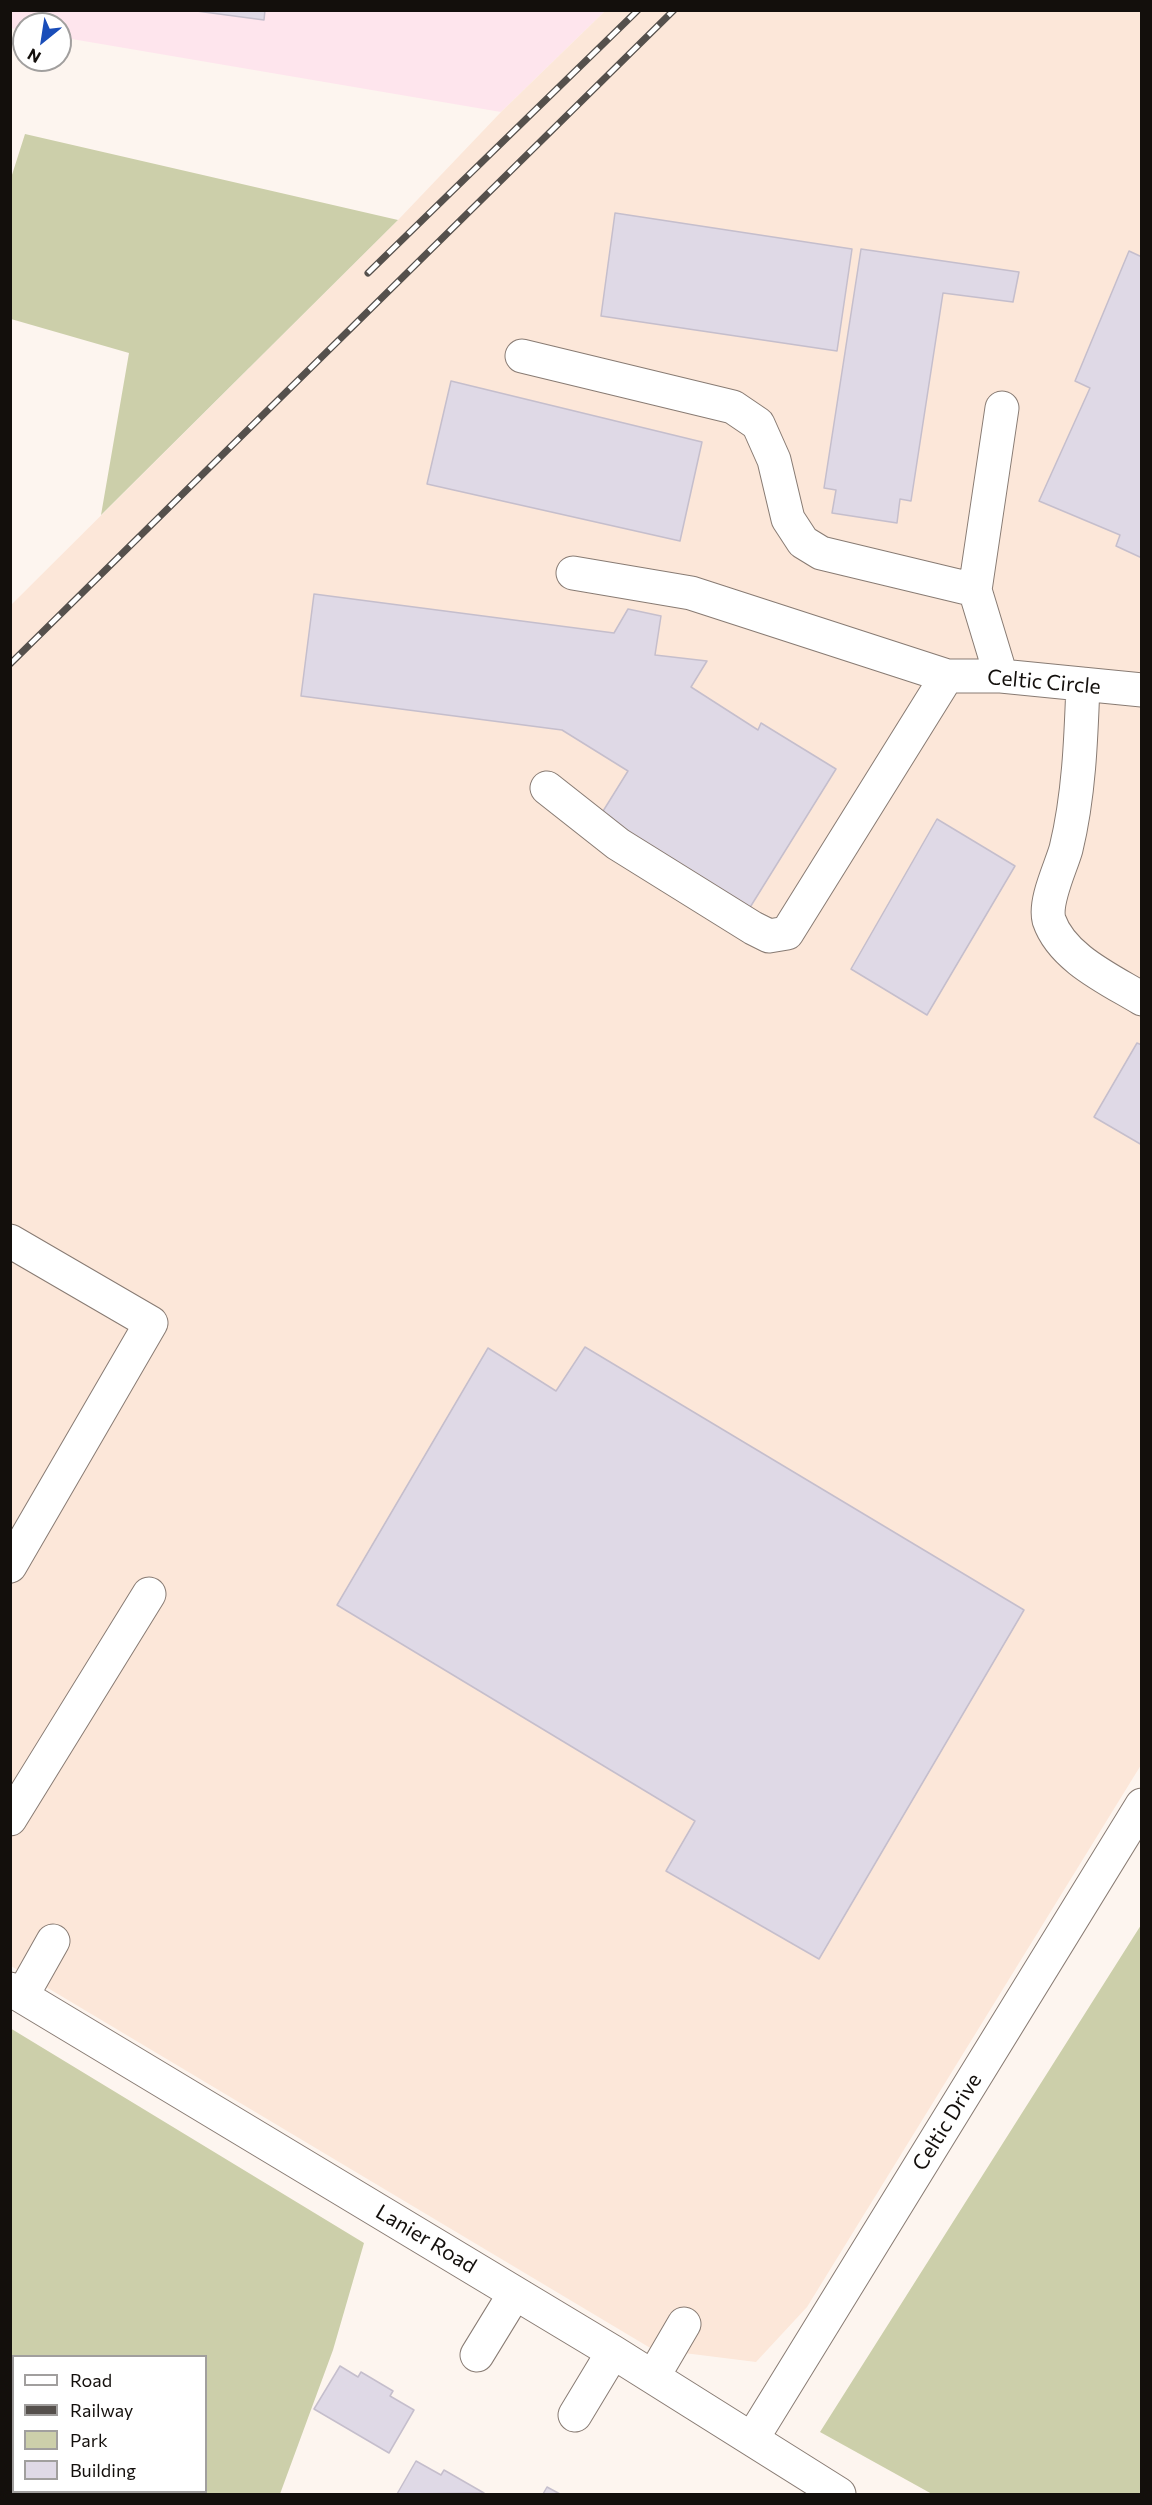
<!DOCTYPE html>
<html>
<head>
<meta charset="utf-8">
<style>
	body { margin:0 }
	#map { position:relative; width:1152px; height:2505px; overflow:hidden; background:#fdf5ef; font-family:Commissioner,sans-serif }
	canvas { display:block }
	.frame { position:absolute; inset:0; border:12px solid #130f0c; pointer-events:none }
	.legend { position:absolute; left:12px; top:2355px; width:195px; height:138px; box-sizing:border-box; background:#fff; border:2px solid #a19f9e; margin:0; padding:8px 10px; list-style:none; font-size:18px; color:#130f0c }
	.legend li { display:flex; align-items:center; gap:12px; height:30px }
	.legend b { width:30px; border:2px solid #a19f9e }
	.north { position:absolute; left:12px; top:12px; width:60px; height:60px; box-sizing:border-box; background:#fff; border:2px solid #a19f9e; border-radius:50%; rotate:210deg; font-size:16px; font-weight:700; line-height:24px; text-align:center; color:#130f0c }
	.north::after { content:''; display:block; margin:auto; width:21px; height:27px; background:#1a4db9; clip-path:polygon(50% 0,100% 100%,50% 72%,0 100%) }
</style>
</head>
<body>
<div id="map">
<canvas width="1152" height="2505"></canvas>
<div class="frame"></div>
<ul class="legend">
<li><b style="height:8px;background:#fff"></b>Road</li>
<li><b style="height:8px;background:#55504c"></b>Railway</li>
<li><b style="height:16px;background:#cccfaa"></b>Park</li>
<li><b style="height:16px;background:#dfd9e6"></b>Building</li>
</ul>
<div class="north">N</div>
</div>
<script>
const c = document.querySelector('canvas').getContext('2d');
c.lineJoin = 'round';
function fill(path, color) { c.fillStyle = color; c.fill(path, 'evenodd'); }
function strokePath(path, color, width, dash) { c.strokeStyle = color; c.lineWidth = width; c.lineCap = dash ? 'butt' : 'round'; c.setLineDash(dash || []); c.stroke(path); }
function write(font, color, halo, rows, align = 'center') {
  c.font = font + ' Commissioner,sans-serif'; c.lineWidth = 6; c.setLineDash([]); c.textBaseline = 'middle'; c.strokeStyle = halo; c.fillStyle = color; for (const [text, x, y, turn = 0] of rows) {
    c.save(); c.translate(x, y); c.rotate((+turn || 0) * Math.PI / 180); c.textAlign = isNaN(turn) ? turn : align; if (halo) c.strokeText(text, 0, 0); c.fillText(text, 0, 0); c.restore();
  }
}
const commercial = new Path2D(`
	M10 11H605L501 112 60 37V24H24V31L11 28Z`);
const built = new Path2D(`
	M605 11H1141V1765L807 2307 756 2362 652 2349 11 1966V605L398 220 501 112Z`);
const green = new Path2D(`
	M25 134 398 220 101 515 129 353 11 319V178Z
	M1141 1925V2494H932L820 2432Z
	M10 2028 364 2243 333 2350 280 2494H11ZM14 2356H206V2492H14Z`);
const building = new Path2D(`
	M189 10H265L264 20Z
	M615 213 852 249 837 351 601 316Z
	M861 249 1019 272 1013 302 943 293 911 501 900 499 897 523 832 513 836 490 824 488Z
	M1129 251 1142 257V558L1116 546 1120 535 1039 501 1090 388 1075 381Z
	M451 381 702 442 680 541 427 484Z
	M314 594 614 633 628 609 661 616 655 655 707 661 691 687 758 730 761 723 836 769 749 909 600 816 628 771 562 730 301 696Z
	M937 819 1015 866 927 1015 851 969Z
	M1137 1043 1142 1045V1145L1094 1117Z
	M585 1347 1024 1610 819 1959 666 1871 695 1821 337 1605 488 1348 556 1391Z
	M340 2366 358 2377 361 2372 393 2391 390 2396 414 2410 389 2453 314 2409Z
	M416 2461 441 2475 444 2470 484 2493 397 2494Z
	M547 2487 560 2494H543Z`);
const minor = new Path2D(`
	M522 356 733 407 758 424 774 460 788 519 803 542 821 553 975 590
	M573 573 691 593 947 676H1001L1142 690
	M1001 676 975 590 1002 408
	M1083 684C1081 739 1079 796 1066 849 1061 867 1044 901 1049 920 1062 958 1109 979 1142 999
	M547 788 618 844 753 928 769 936 787 933 947 676
	M10 1241 151 1323 10 1566
	M10 1819 149 1594
	M10 1989 613 2352 839 2494
	M22 1996 53 1941
	M477 2355 515 2293
	M653 2377 684 2324
	M575 2415 613 2352
	M752 2439 1142 1805`);
const rail = new Path2D(`
	M368 273 638 10
	M10 664 674 10`);
const streetNames = [
	["Celtic Circle",1044,682,5],
	["Celtic Drive",947,2122,-58],
	["Lanier Road",426,2239,31]
];
fill(commercial, '#fee5ed');
fill(built, '#fce7d9');
fill(green, '#cccfaa');
fill(building, '#dfd9e6');
strokePath(building, '#c5becc', 1.5);
strokePath(minor, '#887b73', 35);
strokePath(minor, '#fff', 33);
strokePath(rail, '#55504c', 7);
strokePath(rail, '#fff', 4.5, [14]);
write('21px', '#130f0c', '#fff', streetNames);
</script>
</body>
</html>
